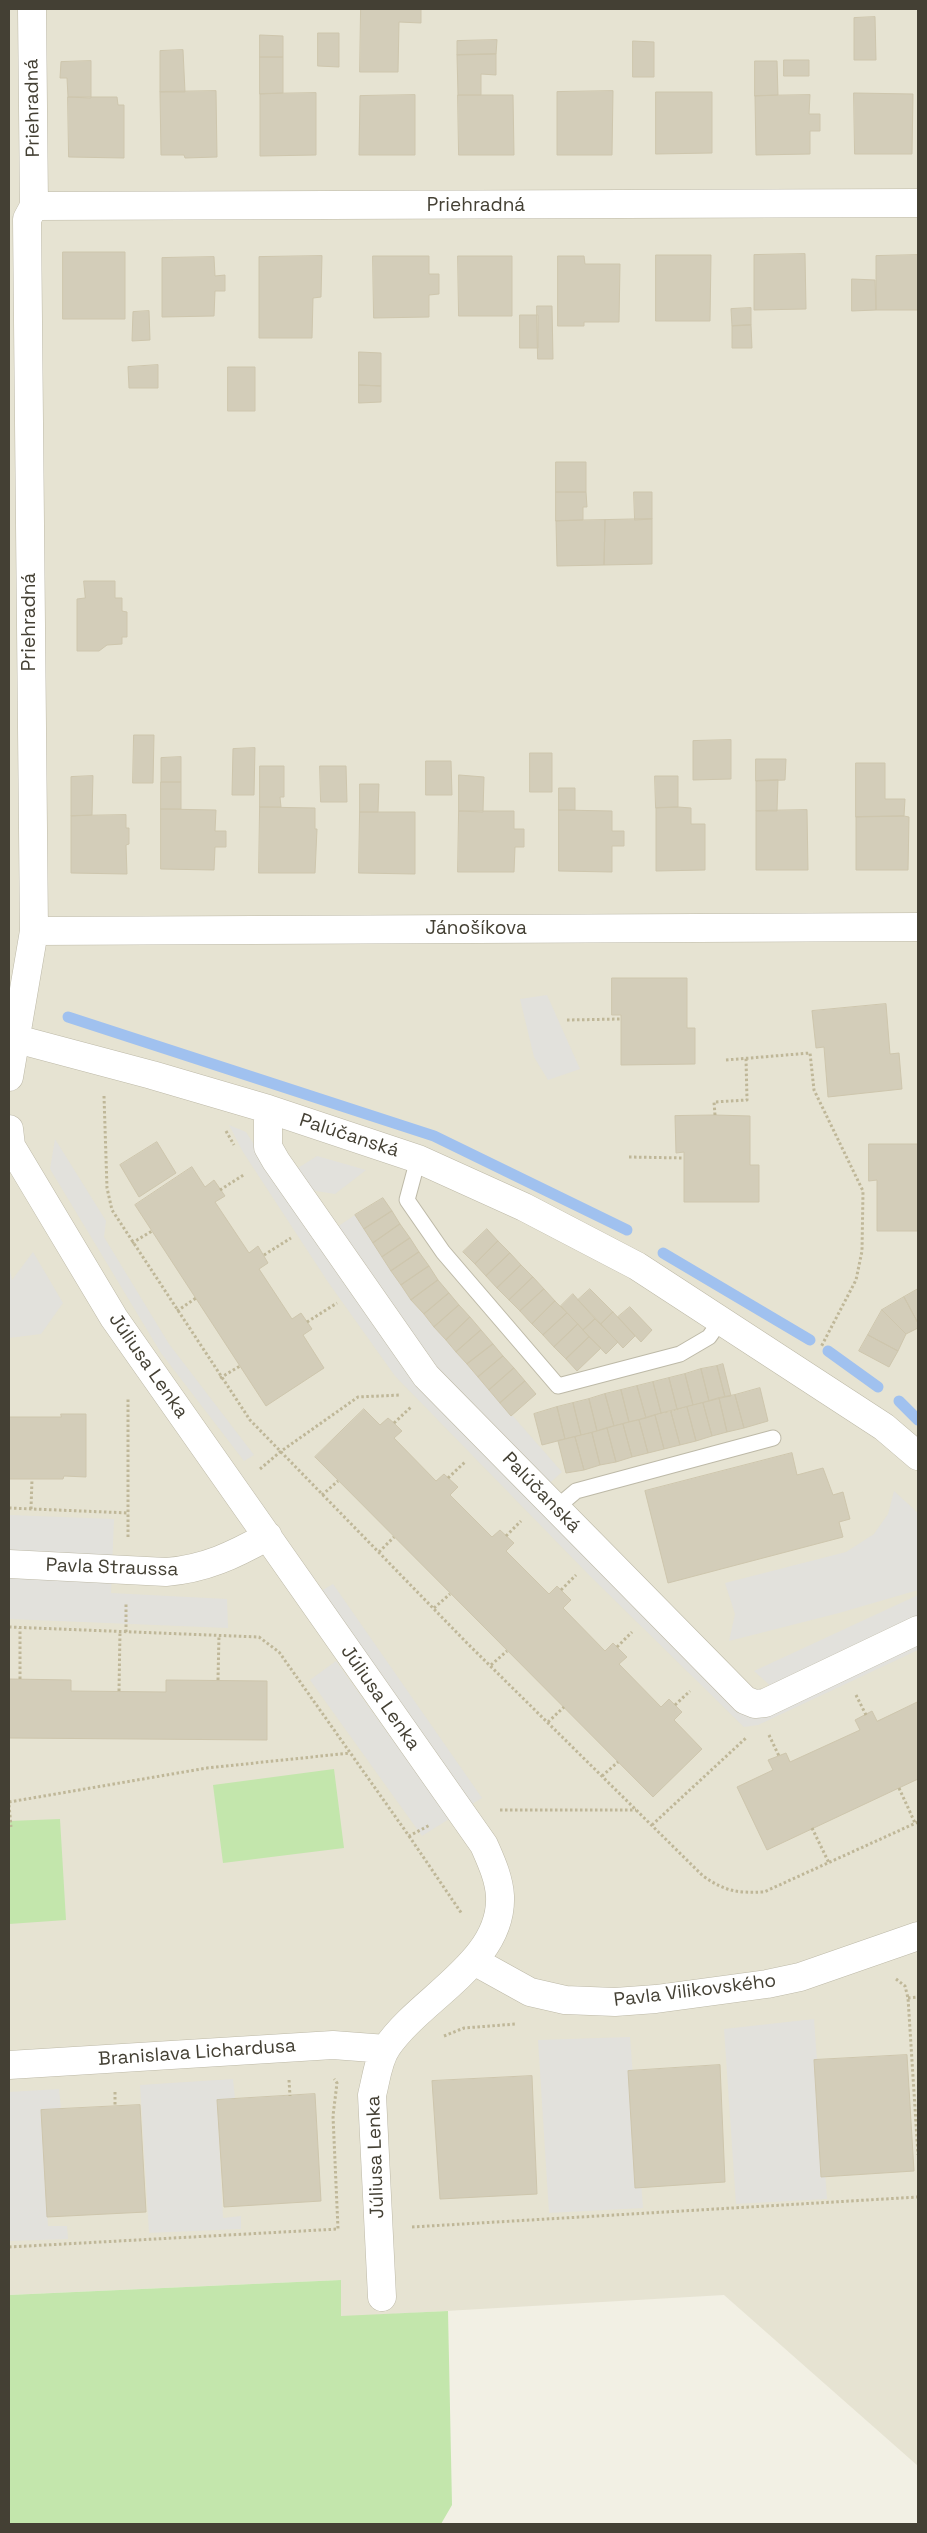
<!DOCTYPE html>
<html>
<head>
<meta charset="utf-8">
<style>
	body { margin:0 }
	#map { position:relative; width:927px; height:2533px; overflow:hidden; background:#f2f0e4; font-family:"Space Grotesk",sans-serif }
	canvas { display:block }
	.frame { position:absolute; inset:0; border:10px solid #444034; pointer-events:none }
</style>
</head>
<body>
<div id="map">
<canvas width="927" height="2533"></canvas>
<div class="frame"></div>
</div>
<script>
const c = document.querySelector('canvas').getContext('2d');
c.lineJoin = 'round';
function fill(path, color) { c.fillStyle = color; c.fill(path, 'evenodd'); }
function strokePath(path, color, width, dash) { c.strokeStyle = color; c.lineWidth = width; c.lineCap = dash ? 'butt' : 'round'; c.setLineDash(dash || []); c.stroke(path); }
function write(font, color, halo, rows, align = 'center') {
  c.font = font + ' "Space Grotesk",sans-serif'; c.lineWidth = 5; c.setLineDash([]); c.textBaseline = 'middle'; c.strokeStyle = halo; c.fillStyle = color; for (const [text, x, y, turn = 0] of rows) {
    c.save(); c.translate(x, y); c.rotate((+turn || 0) * Math.PI / 180); c.textAlign = isNaN(turn) ? turn : align; if (halo) c.strokeText(text, 0, 0); c.fillText(text, 0, 0); c.restore();
  }
}
const residential = new Path2D(`
	M9 9H918V2466L724 2295 341 2317V2280L9 2295Z`);
const green = new Path2D(`
	M334 1769 344 1848 223 1863 213 1785Z
	M60 1819 66 1920 9 1924V1821Z
	M341 2280V2316L448 2311 452 2505 441 2524H9V2295Z`);
const parking = new Path2D(`
	M547 995 580 1069 548 1080 534 1057 520 999Z
	M229 1125 246 1132 331 1264 372 1322 729 1701 918 1637V1650L758 1725 744 1727 590 1576 395 1376 328 1282 243 1152Z
	M55 1139 106 1221 104 1237 169 1344 254 1455 244 1461 161 1353 50 1169Z
	M317 1156 366 1170 335 1194 316 1191 304 1183 298 1168Z
	M355 1215 411 1300 562 1472 543 1489 434 1372 331 1231Z
	M33 1252 63 1303 41 1334 9 1338V1266L12 1280Z
	M894 1491 918 1513V1590L839 1613 729 1641 735 1614 725 1583 846 1552 874 1534 888 1514Z
	M9 1515 114 1519 111 1593 227 1599 228 1628 9 1619Z
	M333 1584 482 1798 472 1804 321 1591Z
	M918 1595V1618L774 1689 754 1671Z
	M336 1661 449 1819 422 1836 310 1680Z
	M814 2019 827 2199 736 2204 724 2029Z
	M630 2037 643 2208 549 2213 538 2040Z
	M233 2079 235 2099 217 2100 223 2218 241 2216V2229L149 2233 140 2085Z
	M59 2089 61 2109 41 2111 48 2226H67L68 2239 9 2241V2092Z`);
const stream = new Path2D(`
	M68 1017 434 1136 627 1230
	M663 1253 810 1340
	M828 1351 878 1387
	M899 1401 918 1420`);
const building = new Path2D(`
	M361 9H421V23L399 22 398 72H360Z
	M875 17 876 60H854V18Z
	M318 33H339V67L318 66Z
	M260 35 283 36V57H260Z
	M497 40 496 54 457 55V41Z
	M633 41 654 42V77H633Z
	M183 50 185 92H160V51Z
	M496 54V75L481 74V95H458L457 55Z
	M260 57H283V93L260 94Z
	M784 60H809V76H784Z
	M91 61V98L68 97 67 78H60L61 62Z
	M755 61H777L778 95 755 96Z
	M216 91 217 157 185 158 184 155H161L160 92Z
	M613 91 612 155H557V92Z
	M656 92H712V153L656 154Z
	M316 93V155L260 156V94Z
	M854 93 913 94 912 154H855Z
	M415 95V155H359L360 96Z
	M458 95H513L514 155H459Z
	M810 95 809 114H820V131H810V154L756 155 755 96Z
	M68 97H117L118 105H124V158L69 157Z
	M63 252H125V319H63Z
	M805 254 806 309 754 310V255Z
	M656 255H711L710 321H656Z
	M918 255V310H876V256Z
	M322 256 321 297 313 298 312 338H259V257Z
	M373 256H429V274H439V294L429 295V317L374 318Z
	M458 256H512V316H459Z
	M558 256H584L585 264H620L619 322H584V326H558Z
	M214 257 215 276 225 275V291H215L214 316 162 317V258Z
	M852 279 875 280 876 310 852 311Z
	M537 306H552L553 359H538Z
	M751 308V325L732 326 731 309Z
	M149 311 150 340 132 341 133 312Z
	M520 315H538V348H520Z
	M751 325 752 348H732V326Z
	M359 352 381 353V386L359 385Z
	M158 365V388H129L128 367Z
	M228 367H255V411H228Z
	M359 385 381 386V402L359 403Z
	M556 462H586V492H556Z
	M556 492H586L587 507H583V520L556 521Z
	M634 492H652V519L635 520Z
	M652 519V564L604 565 605 520Z
	M605 520 604 565 557 566 556 521Z
	M84 581H115V598H122V611L127 612V637H122V644L107 645 99 651H77V599L85 598Z
	M134 735H154L153 783H133Z
	M731 740V779L693 780V741Z
	M255 748 254 795H232L233 749Z
	M530 753H552V792H530Z
	M181 757V782H161V758Z
	M756 759H786L785 780 756 781Z
	M426 761H451L452 795H426Z
	M856 763H885V799H905L904 816 856 817Z
	M260 766H284V797H280L281 807H260Z
	M320 766H346L347 802H321Z
	M459 775 484 777 483 812 459 811Z
	M93 776 92 815 71 816V777Z
	M655 776H678V807L656 808Z
	M778 780 777 811H756V781Z
	M161 782H181V809H161Z
	M360 784H379L378 812H360Z
	M559 788H575V810H559Z
	M260 807 315 808V829H317L315 873H259Z
	M678 807 691 808V824H705V870L656 871V808Z
	M161 809 216 810 215 831H226V847H215L214 870 161 869Z
	M559 810 612 811V831H624V846H612V872L559 871Z
	M807 810 808 870H756V811Z
	M459 811H514V829H524V847H515L514 872H458Z
	M360 812H415V874L359 873Z
	M126 815V828H129V844L126 845 127 874 71 873V816Z
	M904 816 909 817 908 870H856V817Z
	M612 978H687V1028H695V1064L621 1065V1015H612Z
	M886 1004 890 1054 899 1053 902 1089 828 1097 824 1047 816 1048 812 1011Z
	M715 1115 750 1116V1165H759V1202H684V1152L676 1153 675 1116Z
	M157 1142 176 1173 139 1197 120 1165Z
	M869 1144H918V1231H877V1180L869 1181Z
	M192 1167 205 1187 214 1180 225 1196 215 1202 249 1253 258 1246 268 1263 259 1269 292 1319 301 1313 312 1329 303 1335 324 1368 266 1406 135 1205Z
	M383 1198 392 1211 364 1229 355 1215Z
	M392 1211 400 1224 373 1243 364 1229Z
	M400 1224 410 1238 382 1257 373 1243Z
	M487 1229 498 1241 475 1264 463 1252Z
	M410 1238 419 1252 391 1271 382 1257Z
	M498 1241 510 1253 486 1276 475 1264Z
	M419 1252 429 1266 401 1285 391 1271Z
	M510 1253 521 1265 497 1288 486 1276Z
	M521 1265 533 1277 509 1300 497 1288Z
	M429 1266 438 1280 411 1300 401 1285Z
	M533 1277 544 1289 520 1311 509 1300Z
	M438 1280 449 1293 424 1314 411 1300Z
	M544 1289 555 1301 532 1324 520 1311Z
	M590 1289 613 1312 601 1324 578 1300Z
	M918 1289V1323L904 1297Z
	M449 1293 459 1305 434 1327 424 1314Z
	M573 1294 595 1319 583 1330 561 1306Z
	M904 1297 918 1323V1328L906 1334 882 1310Z
	M555 1301 567 1313 543 1335 532 1324Z
	M459 1305 470 1317 446 1340 434 1327Z
	M630 1307 652 1330 641 1342 618 1317Z
	M882 1310 906 1334 898 1351 868 1335Z
	M613 1312 635 1336 623 1348 601 1324Z
	M567 1313 578 1324 554 1347 543 1335Z
	M470 1317 481 1330 456 1352 446 1340Z
	M595 1319 618 1342 606 1354 583 1330Z
	M578 1324 589 1337 566 1359 554 1347Z
	M481 1330 493 1344 467 1364 456 1352Z
	M868 1335 898 1351 889 1367 859 1351Z
	M589 1337 601 1348 577 1371 566 1359Z
	M493 1344 503 1356 478 1377 467 1364Z
	M503 1356 514 1368 489 1390 478 1377Z
	M723 1364 731 1396 725 1397 717 1366Z
	M717 1366 725 1397 709 1401 701 1369Z
	M514 1368 525 1381 500 1403 489 1390Z
	M701 1369 709 1401 693 1405 685 1374Z
	M685 1374 693 1405 677 1409 669 1378Z
	M669 1378 677 1409 661 1413 653 1382Z
	M525 1381 536 1394 511 1416 500 1403Z
	M653 1382 661 1413 646 1418 637 1386Z
	M637 1386 646 1418 629 1422 621 1390Z
	M760 1388 768 1421 744 1428 735 1395Z
	M621 1390 629 1422 614 1426 605 1394Z
	M605 1394 614 1426 597 1431 589 1399Z
	M735 1395 744 1428 727 1432 719 1398Z
	M719 1398 727 1432 712 1436 703 1403Z
	M589 1399 597 1431 581 1435 573 1403Z
	M573 1403 581 1435 565 1439 557 1407Z
	M703 1403 712 1436 696 1441 687 1407Z
	M557 1407 565 1439 542 1445 534 1414Z
	M687 1407 696 1441 680 1445 671 1412Z
	M364 1409 380 1425 388 1418 394 1423 402 1431 394 1438 436 1481 444 1474 458 1487 450 1495 492 1537 500 1530 514 1543 506 1551 549 1594 557 1586 571 1600 563 1608 605 1651 613 1643 627 1657 619 1664 661 1707 669 1699 682 1712 674 1720 702 1749 653 1797 315 1457Z
	M671 1412 680 1445 664 1449 655 1415Z
	M61 1414H86V1477L64 1476 63 1479H9V1417H61Z
	M655 1415 664 1449 648 1453 639 1420Z
	M639 1420 648 1453 632 1457 623 1424Z
	M623 1424 632 1457 616 1462 607 1428Z
	M607 1428 616 1462 600 1465 592 1433Z
	M592 1433 600 1465 584 1470 575 1437Z
	M575 1437 584 1470 566 1473 558 1441Z
	M792 1453 797 1475 823 1468 833 1495 843 1492 850 1519 839 1522 843 1537 668 1583 645 1491Z
	M9 1679 71 1680V1691L166 1692V1680L267 1681V1740L9 1738Z
	M918 1702V1779L767 1850 737 1787 773 1770 768 1760 786 1753 790 1762 860 1730 855 1720 872 1711 877 1721Z
	M907 2055 914 2171 821 2177 814 2060Z
	M720 2065 725 2182 635 2188 628 2071Z
	M532 2076 537 2194 440 2199 432 2081Z
	M315 2094 321 2201 224 2207 217 2100Z
	M140 2105 146 2212 47 2217 41 2110Z`);
const path = new Path2D(`
	M567 1020 621 1019
	M726 1060 810 1053 814 1090 863 1191 862 1251 856 1280 821 1347
	M104 1096 107 1188 112 1210 250 1420 466 1642 703 1876C726 1892 738 1893 764 1892L918 1822
	M715 1115 714 1102 747 1100 746 1058
	M226 1131 234 1145
	M629 1157 684 1158
	M220 1190 245 1174
	M132 1243 152 1231
	M264 1255 291 1238
	M177 1311 196 1298
	M307 1322 337 1303
	M220 1378 240 1366
	M394 1423 411 1407
	M260 1469 280 1452 358 1397 400 1395
	M448 1478 465 1462
	M322 1495 338 1481
	M9 1508 129 1513
	M31 1509 32 1479
	M506 1536 521 1521
	M128 1537V1398
	M379 1552 394 1537
	M561 1590 576 1575
	M434 1608 450 1594
	M9 1627 259 1637 279 1652 409 1836 430 1825
	M126 1632V1603
	M617 1647 632 1632
	M491 1665 507 1651
	M20 1679V1628
	M218 1680 219 1635
	M119 1691 120 1631
	M856 1695 866 1715
	M675 1705 690 1691
	M548 1722 564 1707
	M769 1735 779 1756
	M602 1776 618 1762
	M899 1788 915 1823
	M9 1802 207 1768 350 1753
	M9 1805 11 1827
	M500 1810H636
	M652 1825 747 1737
	M812 1828 829 1863
	M409 1836 462 1914
	M896 1979 905 1986 908 1998 918 2155
	M908 1998 918 1997
	M444 2036 464 2028 516 2024
	M289 2080 290 2096
	M115 2092V2106
	M412 2227 918 2197
	M9 2247 338 2229 333 2116 337 2083 334 2079`);
const lane = new Path2D(`
	M418 1159 407 1200 443 1252 558 1386 680 1354 709 1337 721 1320
	M556 1508 576 1491 773 1438`);
const street = new Path2D(`
	M34 206 918 203
	M34 931 918 927
	M9 1037 152 1075 268 1109 418 1159 524 1207 637 1266 884 1427 918 1456
	M9 1077 34 931 27 219 34 206 32 9
	M268 1109V1147L276 1161 426 1376 745 1700 755 1704 765 1703 918 1630
	M9 1129 11 1146 114 1318 484 1845C491 1861 499 1878 500 1896 503 1962 420 1998 387 2047 378 2060 376 2080 372 2095L382 2297
	M9 1564 166 1572C205 1569 234 1555 268 1536
	M474 1961 530 1992 565 2000 615 2002 656 1999 767 1984 800 1977 918 1936
	M9 2065 333 2045 386 2049`);
const streetNames = [
	["Priehradná",33,108,-91],
	["Priehradná",476,206],
	["Priehradná",30,622,-90],
	["Jánošíkova",476,929],
	["Palúčanská",349,1136,18],
	["Júliusa Lenka",148,1366,55],
	["Palúčanská",541,1493,46],
	["Pavla Straussa",112,1568,2],
	["Júliusa Lenka",380,1698,55],
	["Pavla Vilikovského",695,1991,-7],
	["Branislava Lichardusa",197,2053,-4],
	["Júliusa Lenka",376,2157,-92]
];
fill(residential, '#e6e3d2');
fill(green, '#c3e6ac');
fill(parking, '#e2e1dc');
strokePath(stream, '#a0c1ef', 11);
fill(building, '#d3cdb9');
strokePath(building, '#cec6ad', 1);
strokePath(lane, '#bdb9a7', 17);
strokePath(street, '#bdb9a7', 29);
strokePath(path, '#bfb798', 3, [2.5, 2.5]);
strokePath(lane, '#fff', 15);
strokePath(street, '#fff', 28);
write('19px', '#444034', '#fff', streetNames);
</script>
</body>
</html>
